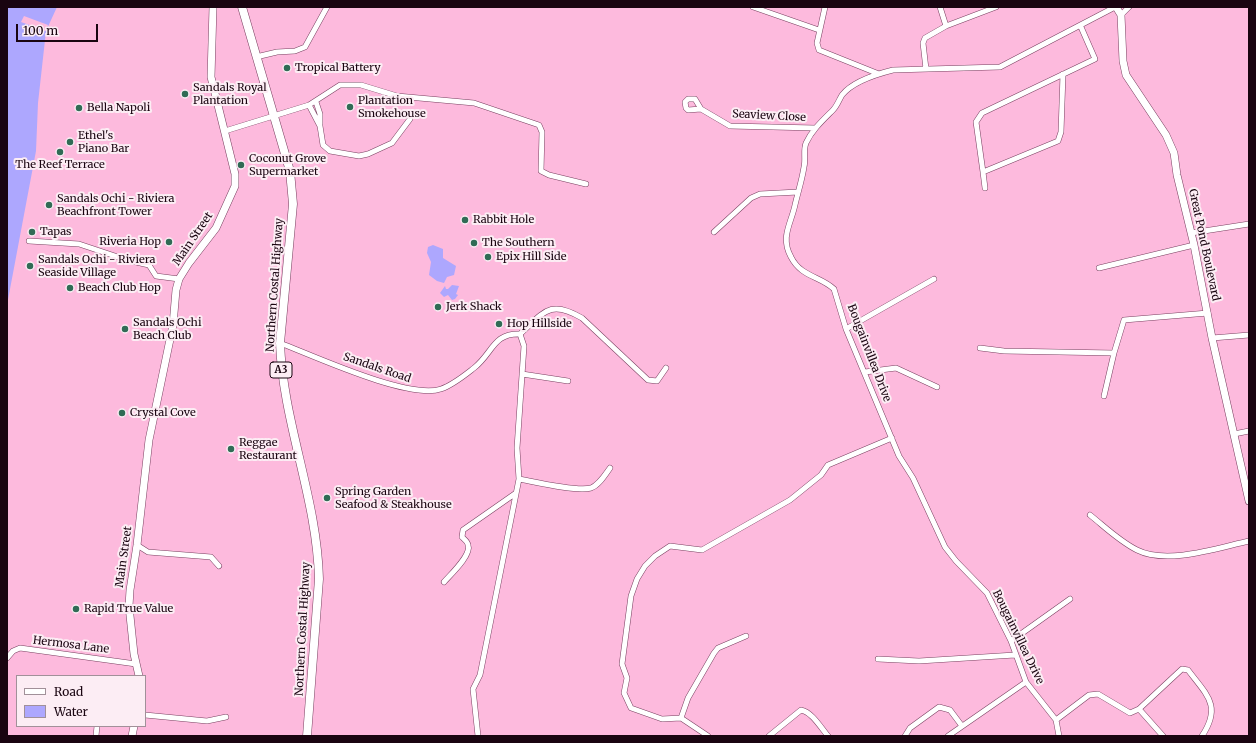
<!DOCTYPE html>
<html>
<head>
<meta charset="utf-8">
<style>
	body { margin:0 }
	#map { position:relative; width:1256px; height:743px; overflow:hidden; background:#fdbadd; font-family:Merriweather,serif }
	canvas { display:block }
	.frame { position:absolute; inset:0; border:8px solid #190410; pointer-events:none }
	.legend { position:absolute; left:16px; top:675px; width:130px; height:52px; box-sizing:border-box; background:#fcedf4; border:1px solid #a19099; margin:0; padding:5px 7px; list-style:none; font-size:12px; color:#190410 }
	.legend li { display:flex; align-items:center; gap:8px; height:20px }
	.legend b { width:20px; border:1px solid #a19099 }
	.scale { position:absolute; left:16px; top:24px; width:82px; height:18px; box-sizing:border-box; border:2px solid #190410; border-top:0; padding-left:5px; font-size:12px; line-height:14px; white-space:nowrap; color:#190410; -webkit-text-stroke:3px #fcedf4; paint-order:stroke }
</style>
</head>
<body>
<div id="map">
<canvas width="1256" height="743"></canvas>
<div class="frame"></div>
<ul class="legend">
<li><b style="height:5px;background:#fff"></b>Road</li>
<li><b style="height:11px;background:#ada7fe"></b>Water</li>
</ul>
<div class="scale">100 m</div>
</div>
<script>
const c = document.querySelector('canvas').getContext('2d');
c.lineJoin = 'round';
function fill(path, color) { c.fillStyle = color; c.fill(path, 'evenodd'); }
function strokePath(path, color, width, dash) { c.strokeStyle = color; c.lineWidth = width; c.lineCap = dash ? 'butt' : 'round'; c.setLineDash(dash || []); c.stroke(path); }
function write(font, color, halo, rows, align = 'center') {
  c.font = font + ' Merriweather,serif'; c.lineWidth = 4; c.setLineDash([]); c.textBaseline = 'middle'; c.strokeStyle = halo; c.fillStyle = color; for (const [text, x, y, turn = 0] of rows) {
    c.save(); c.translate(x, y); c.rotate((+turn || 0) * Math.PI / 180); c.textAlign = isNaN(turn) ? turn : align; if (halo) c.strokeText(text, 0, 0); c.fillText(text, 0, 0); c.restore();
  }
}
const water = new Path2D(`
	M7 7H57L46 31 38 103 36 151 7 305Z
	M433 245 443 249V258L456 266 454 275 447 277 444 283 437 281 429 275 431 262 427 253 428 247Z
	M452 285 459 286 456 294 458 295 455 299 452 300 448 295 444 297 440 293 445 286 446 289H448Z`);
const pier = new Path2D(`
	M24 16 48 25 46 31 21 22Z`);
const street = new Path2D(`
	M753 7 819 30
	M825 7 817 43 819 50 879 74
	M940 7 946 26
	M1121 15 1129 7
	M256 57 277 52 295 51 305 47 327 7
	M926 69 923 43 925 38 946 26 996 7
	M1063 74 1061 132 1058 141 983 172 976 122 982 113 1095 59 1081 27
	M316 102 320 114V124
	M309 105 320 126 323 145 330 151 359 156 368 154 392 143 410 119
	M701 109 688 110 686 108 685 102 688 99H695L701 109 730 126 815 128
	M225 131 309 105 340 85H361L397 96 474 103 539 125 542 132 541 171 549 175 586 184
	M983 172 985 188
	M714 232 751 198 760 194 798 192
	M1191 233 1249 224
	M29 241 79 244 127 260 149 265 156 276 179 279
	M1099 268 1194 245
	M846 329 934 279
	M520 334C544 312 550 299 582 318L648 380 657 381 666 368
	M1212 338 1249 335
	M280 343C314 356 409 400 441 389 453 385 465 375 474 368 493 353 493 333 520 334L524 346 517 448 519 479 480 675 473 689 478 736
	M980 348 1004 351 1114 353
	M865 372 896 368 937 387
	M522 374 568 381
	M1104 396 1114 353 1124 320 1208 313
	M1234 434 1249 431
	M519 479C535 482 577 492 591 488 599 485 605 475 610 468
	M1090 515C1105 527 1119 541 1137 550 1167 565 1217 548 1249 541
	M137 545 148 552 211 557 219 566
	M444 582C450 575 472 555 468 545 468 542 464 539 462 537L463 530 516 493
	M746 636 718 648 714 653 688 698 681 718 662 719 631 708 624 693 627 678 622 664 631 596 637 579 645 566 655 556 670 546 702 550 790 500 821 475 828 465 892 438
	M1011 641 1070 599
	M7 658 13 651 20 648 136 664
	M878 659 919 661 1015 655
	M1139 709 1163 736
	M145 715 207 721 226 717
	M681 718 708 736
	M1056 720 1089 695 1098 694 1130 713 1139 709 1182 669 1188 670C1207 695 1222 706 1202 736
	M96 736 97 726
	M769 736 801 710C812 712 821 728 828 736
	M905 736 910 728 939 707 950 710 962 726
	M948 736 1026 682
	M1059 736 1056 720 1026 682 1011 641 987 593 956 561 945 547 913 478 899 456 846 329 834 289C820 276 801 277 791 257 780 237 791 224 795 205 798 192 802 180 804 167 806 159 803 150 806 143 812 130 823 120 833 110 837 106 839 100 842 95 853 81 877 74 893 70L1000 67 1115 7`);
const secondary = new Path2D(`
	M1116 7 1121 15 1123 61 1126 75 1166 135 1174 153 1177 175 1194 245 1212 338 1249 501
	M139 676 134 654 129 606 130 590 137 545 149 440 173 325 176 290 179 279 189 263 216 228 235 186V174L211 77 213 7
	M132 736 134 726`);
const primary = new Path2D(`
	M242 7 290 171 293 204 280 343C283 423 317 498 319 579L307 736`);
const markers = [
	[287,68,4,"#306b55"],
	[185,94,4,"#306b55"],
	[350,107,4,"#306b55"],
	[79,108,4,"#306b55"],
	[70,142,4,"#306b55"],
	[60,152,4,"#306b55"],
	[241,165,4,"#306b55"],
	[49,205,4,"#306b55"],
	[465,220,4,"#306b55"],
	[32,232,4,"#306b55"],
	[169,242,4,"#306b55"],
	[474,243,4,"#306b55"],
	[488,257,4,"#306b55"],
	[30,266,4,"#306b55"],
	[70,288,4,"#306b55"],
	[438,307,4,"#306b55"],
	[499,324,4,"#306b55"],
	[125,329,4,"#306b55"],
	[122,413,4,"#306b55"],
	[231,449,4,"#306b55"],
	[327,498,4,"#306b55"],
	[76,609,4,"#306b55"]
];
const shields = [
	[281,370,22]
];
const shieldNames = [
	["A3",281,370]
];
const poiNames = [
	["Tropical Battery",295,68],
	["Sandals Royal",193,88],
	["Plantation",193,101],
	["Plantation",358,101],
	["Smokehouse",358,114],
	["Bella Napoli",87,108],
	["Ethel's",78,136],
	["Piano Bar",78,149],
	["Coconut Grove",249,159],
	["Supermarket",249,172],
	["The Reef Terrace",60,165,"center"],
	["Sandals Ochi - Riviera",57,199],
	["Beachfront Tower",57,212],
	["Rabbit Hole",473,220],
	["Tapas",40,232],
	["Riveria Hop",161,242,"right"],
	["The Southern",482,243],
	["Epix Hill Side",496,257],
	["Sandals Ochi - Riviera",38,260],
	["Seaside Village",38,273],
	["Beach Club Hop",78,288],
	["Jerk Shack",446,307],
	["Sandals Ochi",133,323],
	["Beach Club",133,336],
	["Hop Hillside",507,324],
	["Crystal Cove",130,413],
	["Reggae",239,443],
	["Restaurant",239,456],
	["Spring Garden",335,492],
	["Seafood & Steakhouse",335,505],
	["Rapid True Value",84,609]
];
const streetNames = [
	["Seaview Close",769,116,3],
	["Main Street",193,239,-56],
	["Great Pond Boulevard",1204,245,78],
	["Northern Costal Highway",275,285,-86],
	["Bougainvillea Drive",869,353,69],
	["Sandals Road",377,368,19],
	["Main Street",124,557,-82],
	["Northern Costal Highway",303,629,-87],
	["Bougainvillea Drive",1018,637,64],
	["Hermosa Lane",71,645,7]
];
fill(water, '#ada7fe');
fill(pier, '#fdbadd');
strokePath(street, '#794060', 6);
strokePath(secondary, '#794060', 8);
strokePath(primary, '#794060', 9);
strokePath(street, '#fff', 5);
strokePath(secondary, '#fff', 7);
strokePath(primary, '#fff', 8);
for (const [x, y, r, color] of markers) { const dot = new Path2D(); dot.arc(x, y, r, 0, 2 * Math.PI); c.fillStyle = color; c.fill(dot); strokePath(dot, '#fcedf4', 1.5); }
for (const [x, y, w] of shields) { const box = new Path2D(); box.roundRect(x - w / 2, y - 8, w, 16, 3); c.fillStyle = '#fcedf4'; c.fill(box); strokePath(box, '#190410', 1); }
write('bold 10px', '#190410', null, shieldNames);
write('11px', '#190410', '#fcedf4', poiNames, 'left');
write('11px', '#190410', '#fcedf4', streetNames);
</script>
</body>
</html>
